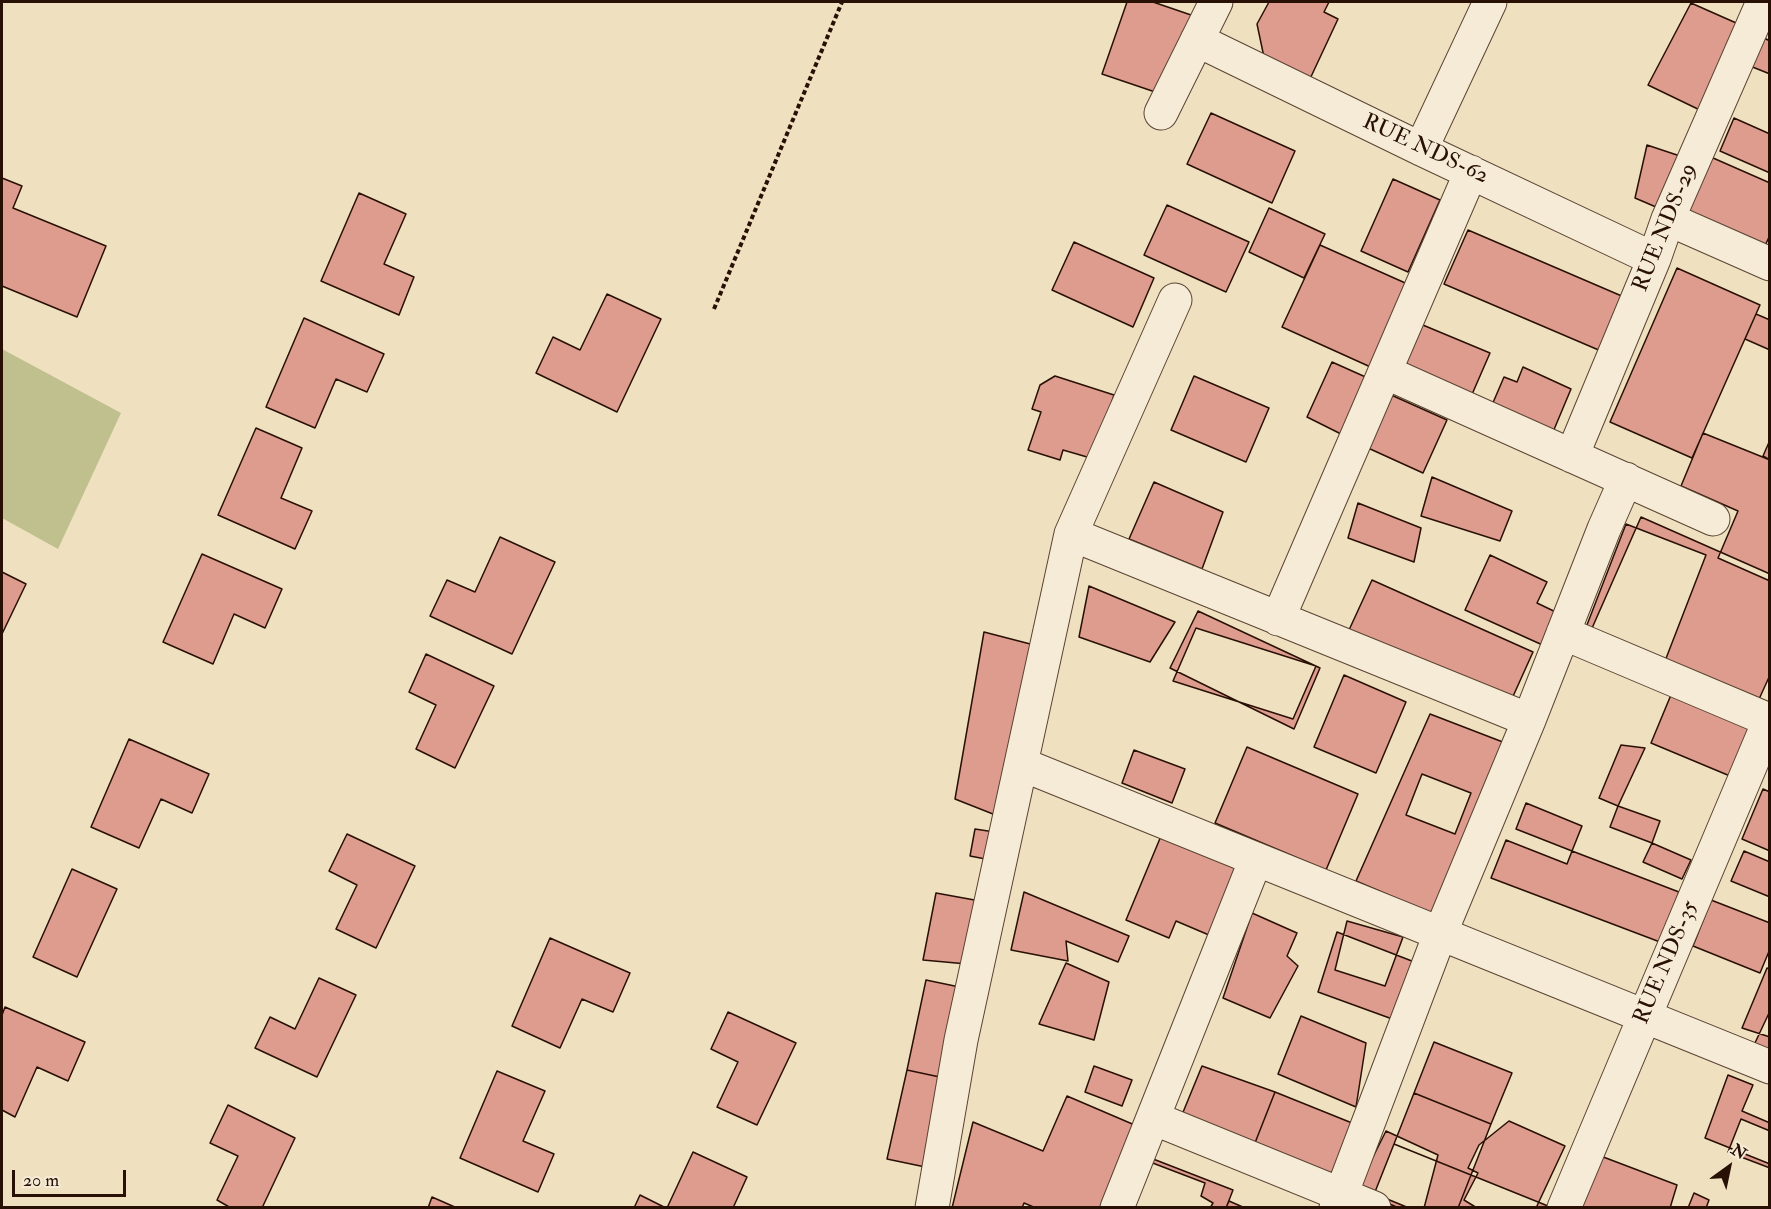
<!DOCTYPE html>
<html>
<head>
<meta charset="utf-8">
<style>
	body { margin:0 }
	#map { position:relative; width:1771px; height:1209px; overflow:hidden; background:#efe0c0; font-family:"IM FELL Double Pica",serif }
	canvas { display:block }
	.frame { position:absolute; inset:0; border:3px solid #291004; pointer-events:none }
	.north { position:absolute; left:1699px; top:1137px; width:60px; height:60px; -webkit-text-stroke:4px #f5ebd6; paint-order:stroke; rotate:33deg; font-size:16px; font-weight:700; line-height:24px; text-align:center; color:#291004 }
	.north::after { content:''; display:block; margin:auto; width:21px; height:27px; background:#291004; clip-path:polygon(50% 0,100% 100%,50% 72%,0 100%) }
	.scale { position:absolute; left:12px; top:1170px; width:114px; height:27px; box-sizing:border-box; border:3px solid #291004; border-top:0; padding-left:8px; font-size:18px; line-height:21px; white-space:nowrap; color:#291004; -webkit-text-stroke:4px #f5ebd6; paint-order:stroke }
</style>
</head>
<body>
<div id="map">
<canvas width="1771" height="1209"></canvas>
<div class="frame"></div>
<div class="north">N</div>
<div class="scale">20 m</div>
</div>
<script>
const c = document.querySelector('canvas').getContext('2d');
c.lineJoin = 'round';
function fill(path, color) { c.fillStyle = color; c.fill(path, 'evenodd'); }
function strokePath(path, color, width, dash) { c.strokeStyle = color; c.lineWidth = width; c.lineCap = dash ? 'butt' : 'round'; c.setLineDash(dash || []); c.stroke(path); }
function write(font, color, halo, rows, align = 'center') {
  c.font = font + ' "IM FELL Double Pica",serif'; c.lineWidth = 4.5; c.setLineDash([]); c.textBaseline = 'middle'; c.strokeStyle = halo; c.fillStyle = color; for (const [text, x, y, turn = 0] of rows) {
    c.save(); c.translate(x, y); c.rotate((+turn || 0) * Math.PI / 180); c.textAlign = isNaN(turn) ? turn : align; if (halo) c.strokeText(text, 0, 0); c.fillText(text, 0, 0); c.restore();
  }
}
const green = new Path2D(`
	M2 349 121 413 58 549 2 518Z`);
const building = new Path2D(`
	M1127 2H1153L1194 16 1167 96 1102 74Z
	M1269 2H1329L1324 12 1338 19 1309 81 1265 62 1257 24Z
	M1691 3 1743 26 1704 112 1648 85Z
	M1762 37 1770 41V74L1750 66Z
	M1211 113 1295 151 1272 203 1187 164Z
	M1734 118 1770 134V173L1720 151Z
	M1647 145 1680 156 1663 210 1635 198Z
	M1704 154 1770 183V235L1763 250 1679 214Z
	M2 178 22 186 13 208 106 246 77 317 2 286Z
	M1393 179 1440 200 1408 272 1361 251Z
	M359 193 406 214 384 264 414 277 399 315 321 281Z
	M1167 205 1249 242 1226 292 1144 255Z
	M1269 208 1325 234 1304 278 1249 252Z
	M1468 230 1631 300 1608 354 1444 284Z
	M1074 242 1154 278 1133 327 1052 290Z
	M1320 245 1412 286 1375 369 1282 327Z
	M1677 268 1760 305 1692 458 1610 422Z
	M607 294 661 319 617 412 536 373 553 337 580 350Z
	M1756 314 1770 320V350L1745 339Z
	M304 318 384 354 367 392 336 379 315 428 266 407Z
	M1418 323 1490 353 1470 399 1398 370Z
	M1332 362 1379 383 1353 440 1307 417Z
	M1523 367 1571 389 1553 432 1492 405 1504 377 1517 382Z
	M1055 376 1114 395 1094 459 1063 450 1060 460 1028 450 1041 412 1032 409 1040 385Z
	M1194 376 1269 408 1246 462 1171 430Z
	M1380 390 1447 420 1423 473 1357 443Z
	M256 428 302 448 281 498 312 511 295 549 218 515Z
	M1703 433 1770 460V581L1718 558 1738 511 1681 486Z
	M1770 440V460L1763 456Z
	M1432 477 1512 511 1500 541 1421 516Z
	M1154 482 1223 512 1202 569 1129 539Z
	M1358 503 1421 528 1414 562 1348 538Z
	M1641 517 1770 574V675L1755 708 1589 635Z
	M1626 524 1706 555 1665 661 1585 630Z
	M500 537 555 562 512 654 430 616 447 580 475 592Z
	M202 554 282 589 265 628 234 614 213 664 163 642Z
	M1490 555 1547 582 1537 603 1562 615 1547 647 1465 610Z
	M2 572 26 584 2 634Z
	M1372 580 1533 652 1510 703 1349 630Z
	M1089 586 1175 622 1150 662 1079 637Z
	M1198 611 1320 668 1294 729 1170 668Z
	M1196 628 1316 666 1293 719 1173 681Z
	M984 632 1038 646 998 816 955 799Z
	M426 654 494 686 455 768 416 749 436 705 409 692Z
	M1344 675 1406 702 1376 773 1314 747Z
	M1673 690 1751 723 1730 776 1651 743Z
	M1430 714 1508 744 1435 915 1356 881Z
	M129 739 209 774 192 813 161 799 139 848 91 827Z
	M1621 745 1645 748 1618 806 1599 798Z
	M1247 747 1358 794 1326 870 1215 823Z
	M1134 750 1185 769 1172 803 1122 783Z
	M1422 774 1471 793 1455 834 1406 815Z
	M1763 789 1770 792V851L1742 839Z
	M1526 803 1582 826 1572 851 1516 829Z
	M1618 806 1660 821 1652 843 1610 827Z
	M975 829 1001 833 996 861 970 856Z
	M347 834 415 866 376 948 336 929 357 885 329 871Z
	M1161 836 1244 871 1216 938 1176 921 1169 938 1126 920Z
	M1506 840 1567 864 1572 851 1679 892 1660 942 1491 878Z
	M1652 843 1691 860 1682 879 1643 862Z
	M1744 851 1770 862V897L1731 881Z
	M72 869 117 889 77 977 33 957Z
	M1024 892 1129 936 1118 962 1066 941 1068 961 1011 950Z
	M936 893 980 901 967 964 923 960Z
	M1711 900 1770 923V949L1760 973 1693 946Z
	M1252 913 1297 933 1287 956 1298 966 1270 1018 1223 998Z
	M1347 921 1403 937 1385 986 1335 970Z
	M1337 932 1417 963 1395 1020 1318 992Z
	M550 938 630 973 613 1012 582 999 560 1048 512 1026Z
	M1066 963 1109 982 1094 1040 1039 1024Z
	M1767 968 1770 969V1037L1742 1028Z
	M319 978 356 995 317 1077 255 1048 270 1017 295 1029Z
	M926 980 969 989 949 1079 907 1070Z
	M5 1007 85 1042 68 1081 37 1067 15 1117 2 1110V1015Z
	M1770 1011V1052L1754 1045Z
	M728 1012 796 1043 757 1125 717 1107 738 1062 711 1049Z
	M1301 1016 1366 1043 1356 1107 1278 1074Z
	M1434 1042 1512 1073 1491 1124 1414 1093Z
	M1094 1066 1132 1080 1122 1106 1085 1092Z
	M1202 1066 1275 1092 1253 1148 1179 1122Z
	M907 1070 949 1079 930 1168 887 1159Z
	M497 1071 545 1091 523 1141 554 1154 538 1192 460 1158Z
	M1728 1075 1753 1085 1742 1111 1770 1123V1164L1705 1138Z
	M1275 1092 1357 1125 1335 1181 1253 1148Z
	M1414 1093 1491 1124 1471 1175 1394 1144Z
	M1067 1096 1137 1126 1104 1208H1036L1024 1203 1022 1208H952L973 1122 1043 1151Z
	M228 1105 295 1138 262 1208H231L217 1200 238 1156 210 1143Z
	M1741 1119 1770 1131V1168L1728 1152Z
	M1509 1121 1565 1146 1536 1208H1477L1464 1200 1478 1173 1468 1168 1479 1145Z
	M1386 1131 1438 1155 1424 1208H1409L1358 1187Z
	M1394 1144 1471 1175 1458 1208H1399L1373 1197Z
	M693 1152 747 1177 733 1208H667Z
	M1598 1155 1677 1185 1670 1208H1584L1576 1204Z
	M1148 1157 1233 1190 1226 1208H1129Z
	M1150 1162 1205 1183 1201 1196 1213 1203 1210 1208H1130Z
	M1471 1175 1548 1206 1547 1208H1458Z
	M1694 1193 1709 1200 1706 1208H1688Z
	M640 1195 666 1208H634Z
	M432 1197 457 1208H428Z
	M1229 1201 1245 1208H1226Z`);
const path = new Path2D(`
	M714 309 842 2`);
const minor = new Path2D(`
	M1197 40 1421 149 1654 259
	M1161 113 1216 2
	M1421 149 1490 2
	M1668 219 1770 264
	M1385 372 1713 519
	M1572 456 1654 259 1668 219 1763 2
	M1071 534 1529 720
	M1278 619 1471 172
	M1563 633 1769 720
	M1021 764 1770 1067
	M1153 1118 1374 1208
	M932 1208 961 1040 1071 534 1175 300
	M1117 1208 1256 859
	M1336 1208 1440 934 1529 720 1604 529 1626 479
	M1564 1208 1770 719`);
const streetNames = [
	["RUE NDS-62",1425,150,25],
	["RUE NDS-29",1666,228,-68],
	["RUE NDS-35",1667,963,-67]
];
fill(green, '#c0c08e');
fill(building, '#dd9c8e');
strokePath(building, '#291004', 1.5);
strokePath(minor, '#5a4433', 35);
strokePath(path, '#291004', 4, [4.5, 3]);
strokePath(minor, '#f5ebd6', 33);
write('22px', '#291004', '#f5ebd6', streetNames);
</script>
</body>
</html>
